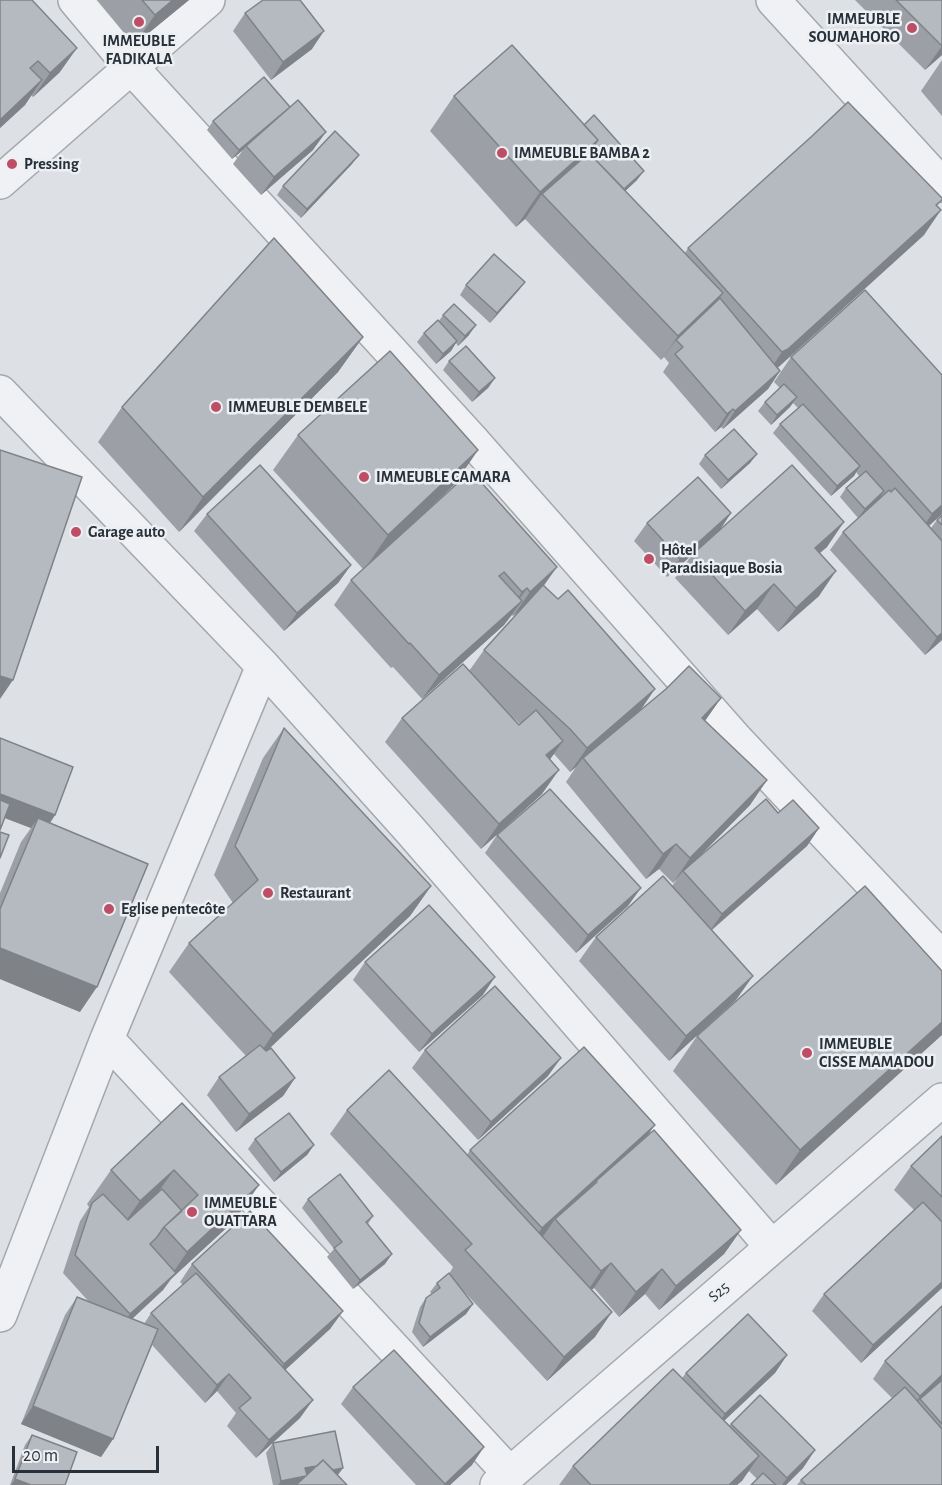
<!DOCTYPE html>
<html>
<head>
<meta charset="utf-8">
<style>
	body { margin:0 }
	#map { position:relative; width:942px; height:1485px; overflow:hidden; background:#dde1e5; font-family:"Alegreya Sans",sans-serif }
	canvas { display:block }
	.scale { position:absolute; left:12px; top:1446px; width:147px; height:27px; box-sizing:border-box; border:3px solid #28303a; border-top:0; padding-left:8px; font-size:18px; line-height:21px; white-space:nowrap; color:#28303a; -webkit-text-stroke:4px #ecf0f3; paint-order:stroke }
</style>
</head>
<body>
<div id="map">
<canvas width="942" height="1485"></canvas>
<div class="scale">20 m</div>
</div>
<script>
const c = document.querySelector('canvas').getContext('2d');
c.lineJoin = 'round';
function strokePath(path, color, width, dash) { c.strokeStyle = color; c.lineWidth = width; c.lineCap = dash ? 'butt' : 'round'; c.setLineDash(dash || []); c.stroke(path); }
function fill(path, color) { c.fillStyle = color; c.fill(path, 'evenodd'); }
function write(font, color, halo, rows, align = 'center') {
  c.font = font + ' "Alegreya Sans",sans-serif'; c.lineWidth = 5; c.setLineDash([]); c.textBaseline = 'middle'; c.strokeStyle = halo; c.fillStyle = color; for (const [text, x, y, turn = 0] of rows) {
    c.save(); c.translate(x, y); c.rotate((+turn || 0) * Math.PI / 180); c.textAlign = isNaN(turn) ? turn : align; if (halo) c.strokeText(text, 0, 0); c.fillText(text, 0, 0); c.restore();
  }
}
const minor = new Path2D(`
	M75 0 132 68 471 439 734 737 942 958
	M773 0 942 185
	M0 182 208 0
	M0 392 263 666 410 830 772 1247
	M107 1039 510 1474
	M0 1315 107 1039 263 666
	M497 1485 942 1100`);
const wall = new Path2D(`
	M0 0 60 72 33 97 31 95 25 105 0 128Z
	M98 0H189L134 45Z
	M855 0H942V55L925 70Z
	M245 13 312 49 271 80 233 31Z
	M942 60V116L921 91Z
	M454 96 584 125 637 180 625 191 685 253 688 248 942 200 937 206 924 235 777 368 780 371 768 389 723 429 721 427 715 432 663 372 669 363 664 357 661 360 525 219 516 227 430 131Z
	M213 121 313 150 261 195 233 164 243 150 232 159 207 130Z
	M352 164 301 218 277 195 283 186Z
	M525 282 518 291 490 323 460 295 466 285Z
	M443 315 469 335 458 346 456 343 451 351 436 364 417 342 424 333 439 321Z
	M363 337 338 372 179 532 98 442 122 407Z
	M791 357 942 375V514L929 526 931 528 937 520 942 515V640L925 655 830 550 843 532 858 518 840 497 846 488 859 476 856 472 854 476 831 496 773 433 780 424 798 408 793 403 790 407 771 425 758 411 765 402 780 388 774 382Z
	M449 361 495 378 488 388 472 402 443 370Z
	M298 435 478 450 454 485 393 543 471 471 544 586 639 712 721 698 705 721 767 780 750 805 698 858 778 813 819 828 807 846 712 930 736 1000 669 1061 579 961 596 937 672 886 677 879 673 883 659 869 646 879 566 782 576 767 570 772 554 754 550 759 542 794 481 849 385 742 402 718 469 671 484 650 523 608 513 616 512 615 504 625 422 699 393 667 391 668 334 605 351 580 363 569 273 470ZM506 711 520 724 519 725Z
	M757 454 750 463 721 489 699 464 705 455Z
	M731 513 720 530 827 547 819 553V596L778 632 757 609 728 635 675 578 692 555 667 577 634 541 647 523Z
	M207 514 351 565 338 583 284 631 194 531Z
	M284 728 431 886 410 916 266 1051 295 1078 283 1096 236 1132 207 1095 219 1077 246 1056 169 972 189 943 233 903 214 875 263 758Z
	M0 738 55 815 50 823 80 1012 0 979V893L21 842 31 828 4 818Z
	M497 835 628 906 576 953 485 853Z
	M365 962 483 995 419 1052 353 980Z
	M942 971 776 1185 673 1071 697 1036Z
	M425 1050 548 1076 478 1140 412 1068Z
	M182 1103 235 1220 171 1279 163 1290 132 1319 144 1324 151 1313 183 1285 180 1282 192 1264 343 1311 330 1329 285 1370 300 1418 256 1458 227 1426 236 1413 217 1391 205 1403 152 1345 113 1439 101 1457 21 1424 65 1315 77 1297 90 1303 63 1273 80 1221 89 1207 87 1204 111 1170Z
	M347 1110 467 1155 470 1150 647 1137 741 1230 724 1254 659 1310 645 1294 619 1317 594 1288 591 1290 595 1337 547 1381 458 1285 473 1304 466 1314 423 1347 412 1332 420 1307 426 1298 432 1294 430 1292 437 1283 449 1274 453 1267 330 1134Z
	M942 1136V1288L861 1363 812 1311 824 1294 914 1210 894 1190 911 1166Z
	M255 1139 314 1145 307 1155 274 1182 248 1149Z
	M308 1199 373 1216 368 1224 385 1264 353 1289 327 1257 334 1249 302 1208Z
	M942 1306V1485H797L801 1480 892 1398 873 1379 885 1361Z
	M787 1355 775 1373 724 1421 729 1426 731 1424 815 1450 803 1468 786 1485H751L757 1479 749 1471 737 1485H559L573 1466 682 1378 686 1373Z
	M353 1387 472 1465 450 1485H416L341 1404Z
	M32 1435 65 1485H10L25 1445Z
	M273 1443 343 1468 338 1475 347 1485H273L266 1453Z`);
const shadedWall = new Path2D(`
	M173 0H189L134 45 155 15Z
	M324 31 312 49 271 80 283 62Z
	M942 46V55L925 70Z
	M77 48 60 72 33 97 50 73Z
	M42 80 25 105 0 128V120Z
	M290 107 283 116 246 146 243 150 232 159 239 150Z
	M326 132 313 150 261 195 274 177Z
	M598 140 574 175 542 194 525 219 516 227 540 192Z
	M359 155 352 164 301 218 307 209Z
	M644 171 637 180 620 196 618 194Z
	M941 210 924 235 771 374 765 377 782 352Z
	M525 282 518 291 490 323 497 313Z
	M723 293 706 317 676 340 661 360 678 336Z
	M476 325 469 335 458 346 465 336Z
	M363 337 338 372 179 532 203 497Z
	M457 341 451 351 436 364 443 354Z
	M780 371 768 389 723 429 735 411Z
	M495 378 488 388 472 402 479 392Z
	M797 397 790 407 771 425 777 415Z
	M733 409 721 427 715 432 727 414Z
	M478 450 454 485 364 570 388 535Z
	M757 454 750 463 721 489 728 480Z
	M860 466 854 476 831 496 837 486Z
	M884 491 878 501 858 518 865 509Z
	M942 505V514L915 538 932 514Z
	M731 513 719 531 667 577 680 559Z
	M844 522 827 547 798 572 815 548Z
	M351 565 338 583 284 631 297 613Z
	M557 567 540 591 513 616 530 592Z
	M836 571 819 596 778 632 796 608Z
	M774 584 757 609 728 635 745 611Z
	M527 588 511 611 522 601 504 625 422 699 439 675 506 615 522 592Z
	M942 633V640L925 655 937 637Z
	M0 676 13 680 0 699Z
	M655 689 638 714 583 758 576 767 570 772 587 748Z
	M721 698 704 722 702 718Z
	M563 741 546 765V755Z
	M559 770 542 794 481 849 499 824Z
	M767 780 750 805 684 872 683 871 673 883 690 858Z
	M0 794 55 815 43 833 38 818 31 828 0 816Z
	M819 828 807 846 709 932 722 914Z
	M676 844 659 869 646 879 663 854Z
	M431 886 410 916 253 1064 273 1034Z
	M641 888 628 906 576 953 588 935Z
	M0 948 97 987 80 1012 0 979Z
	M753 976 736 1000 669 1061 686 1036Z
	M495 977 483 995 419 1052 432 1034Z
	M942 1022V1035L776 1185 800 1150Z
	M561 1058 548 1076 478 1140 491 1122Z
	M295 1078 283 1096 236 1132 249 1114Z
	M655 1125 638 1149 597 1182 596 1181 583 1200 555 1219 544 1235 525 1252 542 1228Z
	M314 1145 307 1155 274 1182 281 1172Z
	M174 1170 149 1205 115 1236 140 1201Z
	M259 1185 235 1220 171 1279 163 1290 118 1332 130 1314 168 1280 187 1252Z
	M741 1230 724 1254 659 1310 676 1286Z
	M392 1254 385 1264 353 1289 360 1280Z
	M611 1263 594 1288 584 1296 601 1271Z
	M662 1269 645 1294 619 1317 636 1292Z
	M942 1282V1288L861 1363 873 1345Z
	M473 1304 466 1314 423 1347 430 1337Z
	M343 1311 330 1329 272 1382 284 1364Z
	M612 1312 595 1337 547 1381 564 1357Z
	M787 1355 775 1373 713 1431 725 1414Z
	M229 1374 217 1391 205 1403 217 1385Z
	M942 1375V1381L920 1399 914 1408 908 1414 920 1396Z
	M313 1400 300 1418 256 1458 269 1440Z
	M33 1406 113 1439 101 1457 21 1424Z
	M484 1447 472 1465 450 1485H444Z
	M815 1450 803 1468 786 1485H782L787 1478Z
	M759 1456 742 1481 737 1485H729Z
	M324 1465 300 1485H278L281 1481 305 1468Z
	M343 1468 336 1477 325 1472Z
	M15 1479 31 1485H11Z`);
const building = new Path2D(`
	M0 0H32L77 48 50 73 38 61 30 68 42 80 0 120Z
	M142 0H173L155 15Z
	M263 0H300L324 31 283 62 245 13Z
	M896 0H942V46Z
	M512 45 598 140 540 192 454 96Z
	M264 77 290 107 239 150 213 121Z
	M298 100 326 132 274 177 246 146Z
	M848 102 942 198V200L936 205 941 210 788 349 782 352 688 248 811 137Z
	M594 115 644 171 624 189 589 153 598 140 584 125Z
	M335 131 359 155 307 209 283 186Z
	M589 153 723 293 678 336 542 194Z
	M274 238 363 337 203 497 122 407Z
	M494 254 525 282 497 313 466 285Z
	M865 290 942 375V505L932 514 791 357Z
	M720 298 780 371 735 411 733 409 727 414 675 354 683 347 676 340Z
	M454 304 476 325 465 336 443 315Z
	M438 320 457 341 443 354 424 333Z
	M466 346 495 378 479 392 449 361Z
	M390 351 478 450 388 535 298 435Z
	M784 384 797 397 777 415 765 402Z
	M803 404 860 466 837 486 780 424Z
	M734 429 757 454 728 480 705 455Z
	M0 450 82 477 13 680 0 676Z
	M260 465 351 565 297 613 207 514Z
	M792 465 844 522 815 548 836 571 796 608 774 584 745 611 693 554Z
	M471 471 557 567 530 592 527 588 522 592 504 572 499 576 522 601 439 675 410 643 409 644 351 580Z
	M866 471 884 491 865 509 846 488Z
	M698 477 731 513 680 559 647 523Z
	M895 488 942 541V633L937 637 843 532 889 490 891 492Z
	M942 515V525L937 520Z
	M543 585 558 599 568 590 655 689 587 748 570 729 484 650Z
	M463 664 519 725 536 710 563 741 546 755 559 770 499 824 402 718Z
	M689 666 721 698 702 718 767 780 690 858 676 844 663 854 583 758 666 689Z
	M284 728 431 886 273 1034 189 943 258 880 235 846Z
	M0 738 73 767 55 815 0 794Z
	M550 789 641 888 588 935 497 835Z
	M766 799 778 813 793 800 819 828 722 914 683 871Z
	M0 800 10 804 0 830Z
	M38 818 148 864 97 987 0 948V909Z
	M0 832 9 835 0 858Z
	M663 876 753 976 686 1036 596 937Z
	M865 886 942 971V1022L800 1150 697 1036Z
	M429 905 495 977 432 1034 365 962Z
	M495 986 561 1058 491 1122 425 1050Z
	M260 1045 266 1051 271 1048 295 1078 249 1114 219 1077Z
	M584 1047 655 1125 542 1228 470 1150Z
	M389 1070 612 1312 564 1357 465 1250 472 1244 347 1110Z
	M182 1103 259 1185 187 1252 164 1227 198 1195 174 1170 140 1201 111 1170Z
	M289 1113 314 1145 281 1172 255 1139Z
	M654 1130 741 1230 676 1286 662 1269 636 1292 611 1263 601 1271 555 1219 597 1182 596 1181Z
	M942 1136V1197L911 1166Z
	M340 1174 373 1216 366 1222 392 1254 360 1280 334 1248 342 1242 308 1199Z
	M162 1189 182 1211 164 1227 157 1237 150 1244 176 1273 130 1314 75 1255 92 1203 103 1194 128 1220Z
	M923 1202 942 1222V1282L873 1345 824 1294Z
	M250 1211 343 1311 284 1364 192 1264Z
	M196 1273 313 1400 269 1440 239 1408 251 1398 229 1374 217 1385 151 1313Z
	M449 1273 473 1304 430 1337 419 1323 426 1298 440 1288 437 1283Z
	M77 1297 158 1329 113 1439 33 1406Z
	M942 1306V1375L920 1396 885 1361Z
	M748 1314 787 1355 725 1414 686 1373Z
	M394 1350 484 1447 445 1484 353 1387Z
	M673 1369 759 1456 729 1485H591L573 1466Z
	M942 1380V1424L920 1399Z
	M905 1387 942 1429V1485H806L801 1480Z
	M760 1395 815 1450 787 1478 731 1424Z
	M335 1431 343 1468 333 1470 323 1460 317 1466 305 1468 307 1475 306 1476 281 1481 273 1443Z
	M32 1435 77 1452 65 1485H31L15 1479Z
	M323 1460 347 1485H296Z
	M763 1473 776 1485H751Z`);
const markers = [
	[139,22,6,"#be4e66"],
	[912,28,6,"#be4e66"],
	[502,153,6,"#be4e66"],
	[12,164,6,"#be4e66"],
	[216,407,6,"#be4e66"],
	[364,477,6,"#be4e66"],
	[76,532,6,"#be4e66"],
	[649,559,6,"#be4e66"],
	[268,893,6,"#be4e66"],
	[109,909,6,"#be4e66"],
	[807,1053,6,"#be4e66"],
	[192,1212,6,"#be4e66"]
];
const poiNames = [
	["IMMEUBLE",900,19,"right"],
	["SOUMAHORO",900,37,"right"],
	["IMMEUBLE",139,41,"center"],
	["FADIKALA",139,59,"center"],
	["IMMEUBLE BAMBA 2",514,153],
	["Pressing",24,164],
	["IMMEUBLE DEMBELE",228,407],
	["IMMEUBLE CAMARA",376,477],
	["Garage auto",88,532],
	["Hôtel",661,550],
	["Paradisiaque Bosia",661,568],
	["Restaurant",280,893],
	["Eglise pentecôte",121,909],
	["IMMEUBLE",819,1044],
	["CISSE MAMADOU",819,1062],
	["IMMEUBLE",204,1203],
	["OUATTARA",204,1221]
];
const streetNames = [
	["S25",719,1292,-41]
];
strokePath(minor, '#a3a8ae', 36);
strokePath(minor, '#eff1f4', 33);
fill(wall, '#9ca0a6');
fill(shadedWall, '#7f8287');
fill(building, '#b5bac1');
strokePath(building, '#7f8287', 1.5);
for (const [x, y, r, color] of markers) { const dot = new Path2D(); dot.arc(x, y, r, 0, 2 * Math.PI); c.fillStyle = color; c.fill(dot); strokePath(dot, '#ecf0f3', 2); }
write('bold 16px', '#28303a', '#ecf0f3', poiNames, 'left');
write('16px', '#28303a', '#ecf0f3', streetNames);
</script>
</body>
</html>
